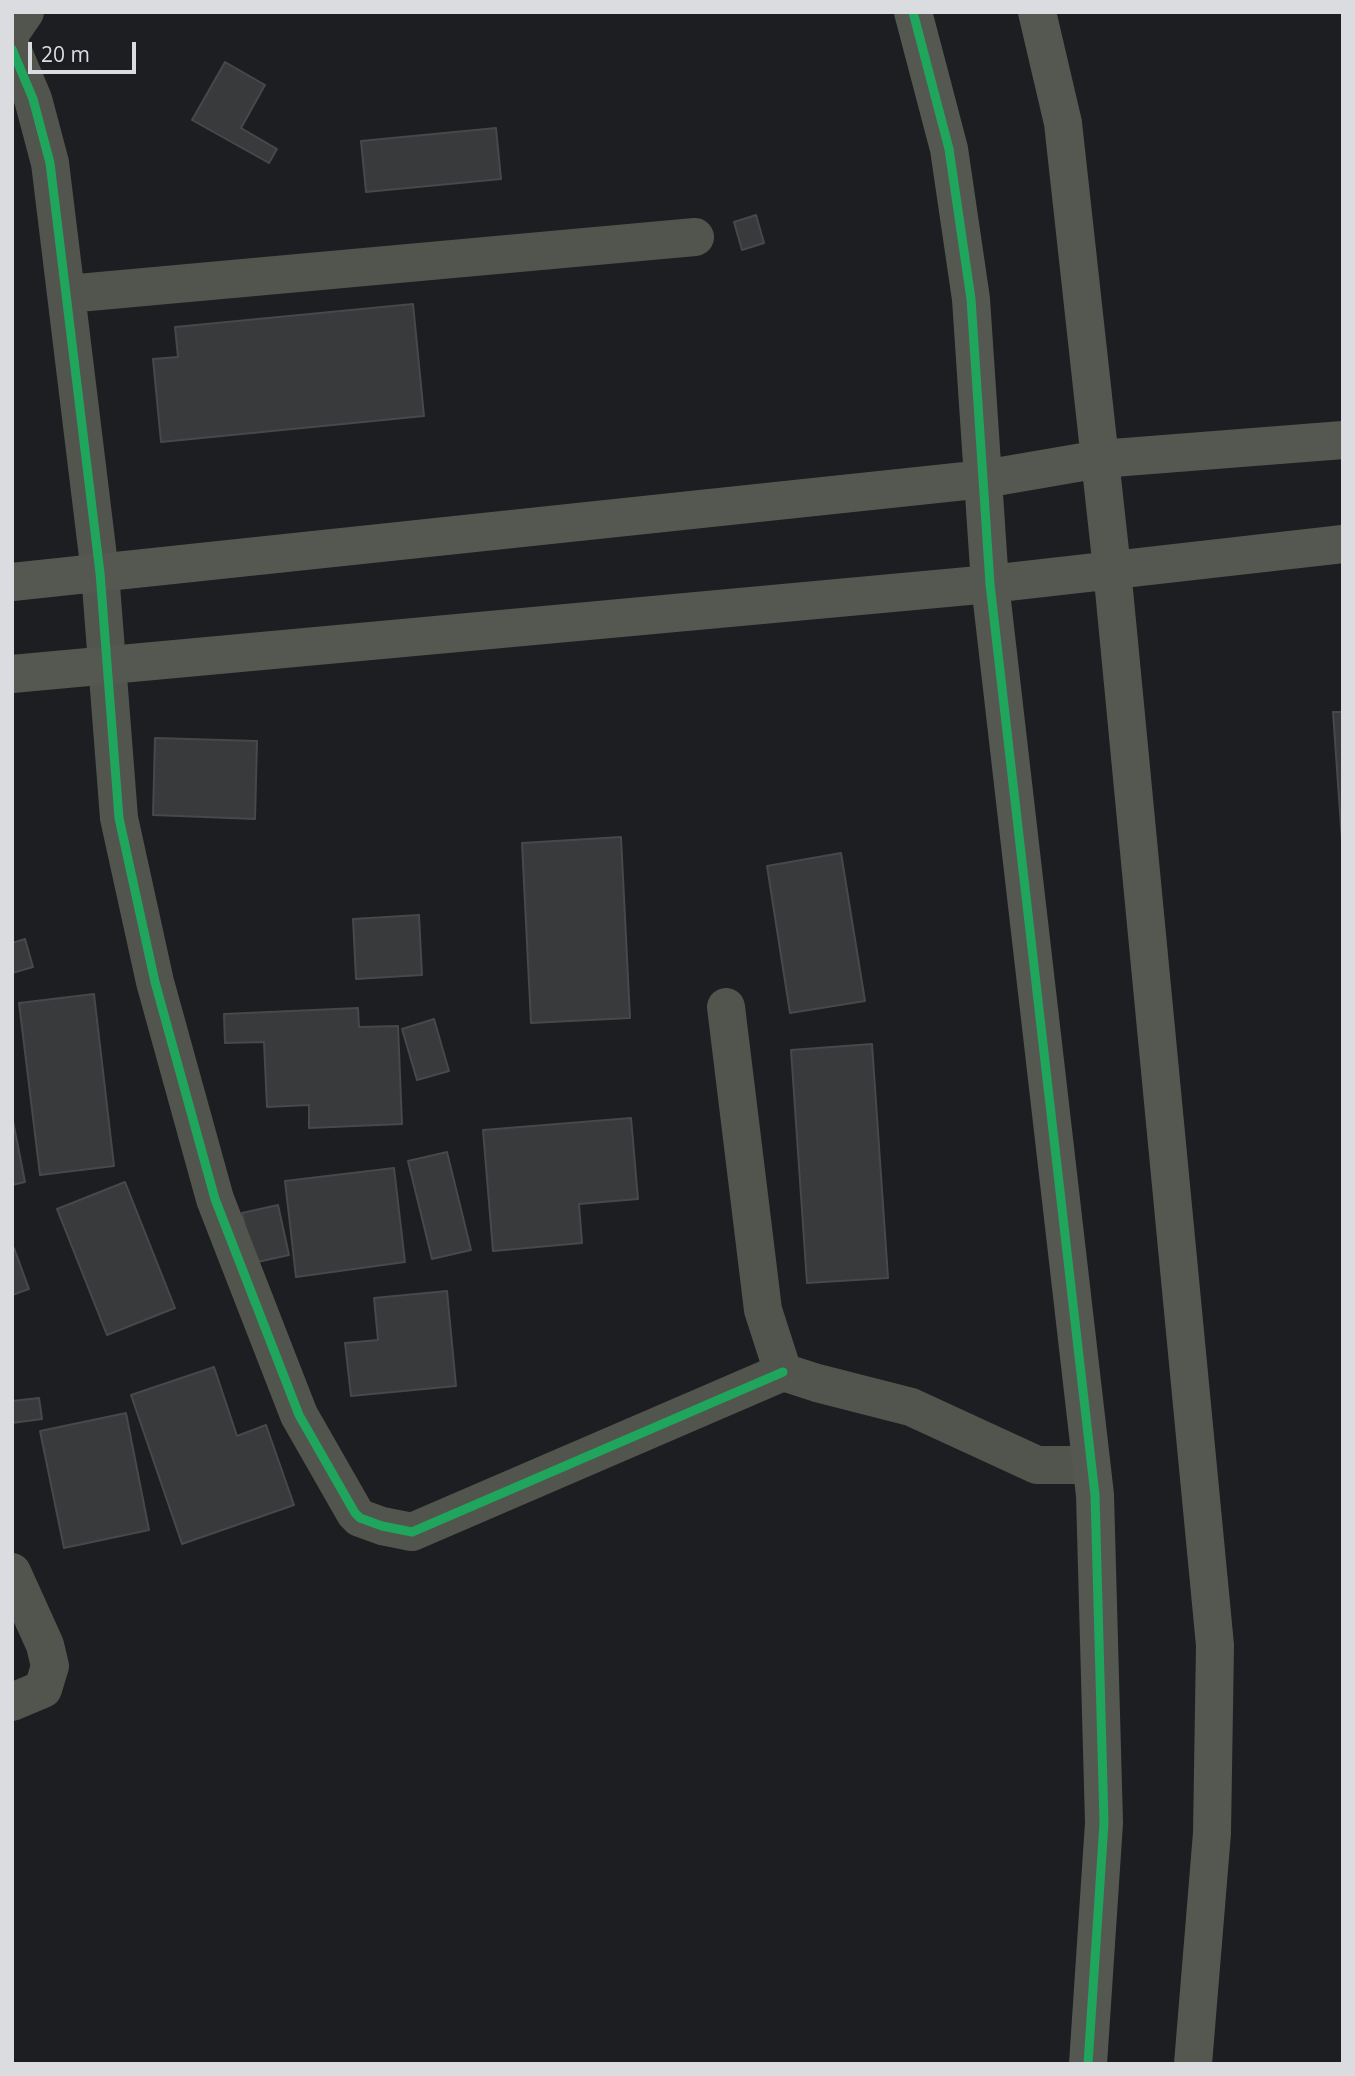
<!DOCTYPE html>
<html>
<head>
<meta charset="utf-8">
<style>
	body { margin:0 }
	#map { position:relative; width:1355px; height:2076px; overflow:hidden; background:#1c1e21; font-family:"Open Sans",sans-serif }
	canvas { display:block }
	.frame { position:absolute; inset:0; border:14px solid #dbdcdf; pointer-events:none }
	.scale { position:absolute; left:28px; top:42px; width:108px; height:32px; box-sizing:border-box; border:4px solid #dbdcdf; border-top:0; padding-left:9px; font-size:21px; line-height:24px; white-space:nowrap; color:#dbdcdf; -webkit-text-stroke:5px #1b1d22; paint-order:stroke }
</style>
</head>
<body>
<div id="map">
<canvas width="1355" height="2076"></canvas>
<div class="frame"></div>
<div class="scale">20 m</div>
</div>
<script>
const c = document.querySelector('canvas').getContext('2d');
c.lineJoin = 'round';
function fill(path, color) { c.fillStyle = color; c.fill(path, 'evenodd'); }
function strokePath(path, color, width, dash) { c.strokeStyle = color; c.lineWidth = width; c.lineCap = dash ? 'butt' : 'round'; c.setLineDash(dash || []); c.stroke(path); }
const building = new Path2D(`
	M225 62 265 85 241 128 277 149 269 163 192 120Z
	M496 128 501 179 366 192 361 141Z
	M756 215 764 243 742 250 734 222Z
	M413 304 424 416 161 442 153 359 178 357 175 327Z
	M1333 712H1343V855Z
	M155 738 257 741 255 819 153 815Z
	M621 837 630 1018 531 1023 522 843Z
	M841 853 865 1001 790 1013 767 866Z
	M419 915 422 975 356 979 353 919Z
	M25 939 33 967 12 973V943Z
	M94 994 114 1166 40 1175 19 1003Z
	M358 1008 359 1027 398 1026 402 1124 309 1128V1105L267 1107 264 1042 225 1043 224 1014Z
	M434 1019 449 1071 417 1080 402 1029Z
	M872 1044 888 1278 807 1283 791 1050Z
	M12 1116 25 1182 12 1185Z
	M631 1118 638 1199 579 1204 582 1243 493 1251 483 1130Z
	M447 1152 471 1250 432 1259 408 1161Z
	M394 1168 405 1262 296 1277 285 1181Z
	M125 1182 175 1308 107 1335 57 1209Z
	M278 1205 289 1255 253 1263 242 1213Z
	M14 1248 29 1289 12 1295V1249Z
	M447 1291 456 1386 351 1396 345 1343 378 1340 374 1298Z
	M214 1367 237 1436 266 1425 294 1505 182 1544 131 1395Z
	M39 1398 42 1419 12 1423V1401Z
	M126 1413 149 1530 64 1548 40 1431Z`);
const street = new Path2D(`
	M12 31 25 12
	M12 49 33 99 50 163 100 573 119 818 155 982 215 1199 299 1415 355 1513 360 1518 382 1526 412 1532 783 1372
	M67 294 695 237
	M726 1007 763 1310 783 1372 817 1383 911 1407 1037 1465H1091
	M12 1572 45 1645 50 1666 43 1689 12 1702`);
const secondary = new Path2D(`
	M913 12 949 149 971 299 990 584 1095 1495 1104 1823 1088 2064
	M1037 12 1063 123 1112 569 1215 1645 1212 1833 1193 2064
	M12 582 984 479 1100 459 1343 440
	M12 674 990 584 1343 544`);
const cycleway = new Path2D(`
	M913 12 949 149 971 299 990 584 1095 1495 1104 1823 1088 2064
	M12 49 33 99 50 163 100 573 119 818 155 982 215 1199 299 1415 355 1513 360 1518 382 1526 412 1532 783 1372`);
fill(building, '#393a3c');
strokePath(building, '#47484a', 2);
strokePath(street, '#52554d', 38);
strokePath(secondary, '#555850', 38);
strokePath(cycleway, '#20a55d', 9);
</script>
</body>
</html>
